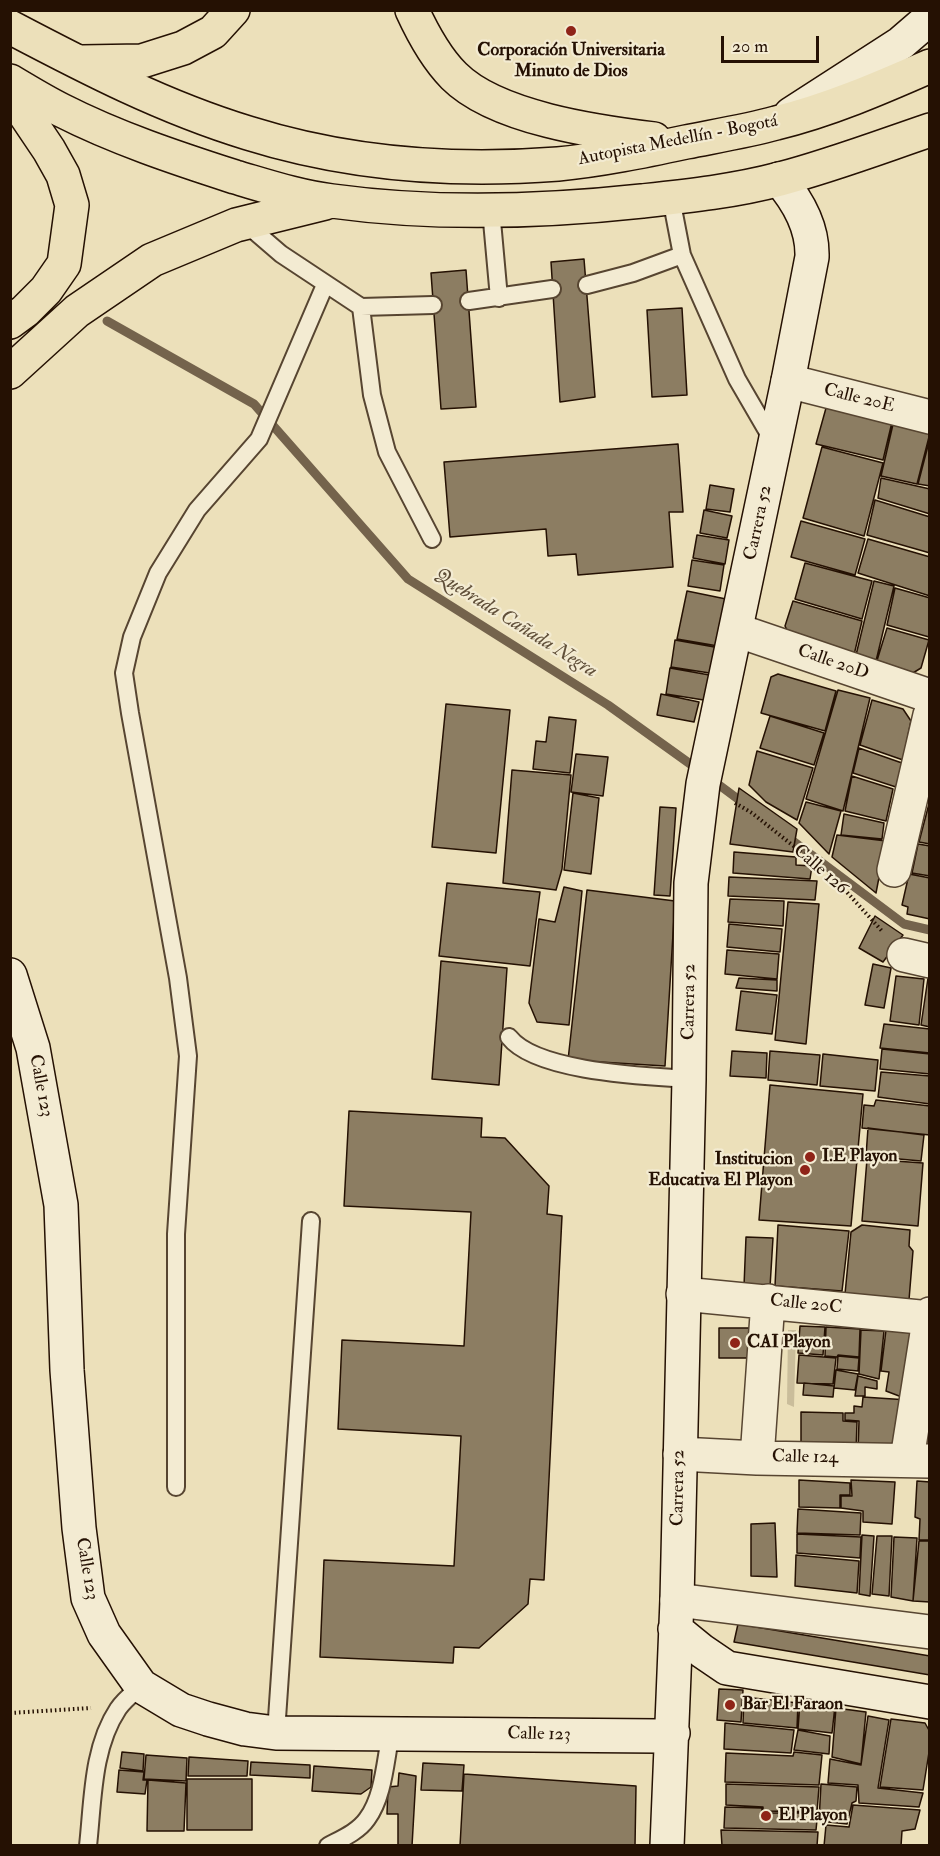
<!DOCTYPE html>
<html>
<head>
<meta charset="utf-8">
<style>
	body { margin:0 }
	#map { position:relative; width:940px; height:1856px; overflow:hidden; background:#ece0ba; font-family:"IM FELL Double Pica",serif }
	canvas { display:block }
	.frame { position:absolute; inset:0; border:12px solid #251103; pointer-events:none }
	.scale { position:absolute; left:721px; top:36px; width:98px; height:27px; box-sizing:border-box; border:3px solid #251103; border-top:0; padding-left:8px; font-size:18px; line-height:21px; white-space:nowrap; color:#251103; -webkit-text-stroke:4px #f3ebd2; paint-order:stroke }
</style>
</head>
<body>
<div id="map">
<canvas width="940" height="1856"></canvas>
<div class="frame"></div>
<div class="scale">20 m</div>
</div>
<script>
const c = document.querySelector('canvas').getContext('2d');
c.lineJoin = 'round';
function fill(path, color) { c.fillStyle = color; c.fill(path, 'evenodd'); }
function strokePath(path, color, width, dash) { c.strokeStyle = color; c.lineWidth = width; c.lineCap = dash ? 'butt' : 'round'; c.setLineDash(dash || []); c.stroke(path); }
function write(font, color, halo, rows, align = 'center') {
  c.font = font + ' "IM FELL Double Pica",serif'; c.lineWidth = 4.5; c.setLineDash([]); c.textBaseline = 'middle'; c.strokeStyle = halo; c.fillStyle = color; for (const [text, x, y, turn = 0] of rows) {
    c.save(); c.translate(x, y); c.rotate((+turn || 0) * Math.PI / 180); c.textAlign = isNaN(turn) ? turn : align; if (halo) c.strokeText(text, 0, 0); c.fillText(text, 0, 0); c.restore();
  }
}
const green = new Path2D(`
	M788 1330H796L794 1407 787 1404Z`);
const stream = new Path2D(`
	M107 321 254 404 408 579 608 705 700 771
	M711 779 746 805
	M785 835 904 924 930 930`);
const building = new Path2D(`
	M584 259 595 397 560 402 551 262Z
	M466 270 476 407 441 409 431 273Z
	M682 308 687 395 652 397 647 310Z
	M838 402 893 418 883 460 816 444 826 408Z
	M894 420 930 433 917 484 881 476Z
	M930 438V486L918 484Z
	M678 444 683 512H669L673 567 578 575 576 554 548 556 546 529 450 537 444 462Z
	M822 447 883 463 864 536 803 518Z
	M881 478 930 489V514L878 498Z
	M710 485 734 489 730 512 706 509Z
	M875 500 930 517V553L867 535Z
	M704 510 732 516 727 538 700 533Z
	M801 521 865 539 855 575 791 557Z
	M697 535 729 540 725 564 693 558Z
	M868 539 930 557V596L858 573Z
	M692 560 724 565 720 591 688 586Z
	M805 563 872 581 862 619 795 599Z
	M874 581 894 586 876 661 856 655Z
	M895 588 930 598 929 637 887 625Z
	M687 591 726 599 718 646 677 639Z
	M793 601 862 621 854 655 790 636 785 626Z
	M887 628 929 640 921 668 908 676 875 667Z
	M675 640 720 648 716 674 671 667Z
	M670 668 715 676 710 701 666 694Z
	M778 674 836 691 825 731 761 713 771 677Z
	M838 690 870 698 843 811 806 799Z
	M661 694 699 702 694 722 657 715Z
	M872 700 903 709 911 721 903 760 860 745Z
	M446 704 510 710 496 853 432 847Z
	M770 716 824 733 814 765 760 748Z
	M549 717 576 720 570 773 533 769 536 741 546 742Z
	M859 748 902 763 896 787 853 773Z
	M757 751 813 768 797 820 766 802 749 785Z
	M576 754 608 757 603 796 571 792Z
	M512 770 571 775 562 869 556 890 503 883Z
	M852 776 893 789 886 821 845 811Z
	M739 788 797 829 793 852 730 844Z
	M573 793 599 798 591 874 564 870Z
	M930 800V844L919 842Z
	M806 802 841 811 829 854 799 823Z
	M660 807 676 808 670 896 654 895Z
	M844 814 884 823 882 839 841 835Z
	M837 835 886 841 876 893 832 857Z
	M918 844 930 846V876L912 873Z
	M734 852 796 857V865L812 866 810 879 733 873Z
	M909 874 930 878V919L907 914 908 907 902 905Z
	M729 877 817 881 815 900 728 896Z
	M447 883 540 892 530 966 439 956Z
	M564 887 582 891 569 1025 537 1022 529 1003 539 919 555 922Z
	M587 890 675 901 665 1066 568 1060Z
	M730 899 784 901 783 926 728 922Z
	M788 902 819 904 806 1044 775 1040Z
	M875 916 903 935 883 962 859 948Z
	M729 924 782 929 780 952 727 947Z
	M727 950 779 954 777 979 725 974Z
	M441 961 507 968 499 1085 432 1079Z
	M873 964 891 968 884 1008 865 1005Z
	M896 976 924 979 919 1025 890 1021Z
	M739 978 777 980V991L736 988Z
	M928 978H930V1027L921 1025Z
	M741 991 777 995 772 1034 736 1030Z
	M884 1024 930 1029V1053L880 1048Z
	M882 1049 930 1054V1074L880 1069Z
	M732 1051 767 1053 766 1078 730 1076Z
	M770 1051 820 1055 817 1085 768 1080Z
	M823 1054 878 1060 875 1091 820 1086Z
	M881 1072 930 1076V1104L878 1097Z
	M770 1085 863 1094 851 1226 759 1220Z
	M876 1100 930 1106V1135L862 1128 864 1105 874 1106Z
	M349 1111 482 1118 481 1137 505 1138 549 1186 547 1214 562 1216 544 1580 530 1579 528 1604 479 1648 454 1647 453 1663 320 1657 324 1560 454 1566 461 1436 338 1429 342 1340 464 1346 471 1212 344 1206Z
	M868 1128 924 1135 921 1161 866 1156Z
	M867 1159 923 1163 918 1226 862 1221Z
	M778 1225 849 1231 842 1291 775 1286Z
	M862 1225 910 1230 909 1246 913 1251 909 1300 845 1294 851 1232Z
	M746 1237 773 1238 770 1287 744 1286Z
	M800 1326 825 1327 823 1355 798 1353Z
	M826 1327 860 1329 859 1357 838 1355 837 1357 825 1356Z
	M719 1328H752L751 1358H719Z
	M861 1330 884 1331 879 1379 859 1374Z
	M886 1330 916 1332 907 1399 886 1391 889 1372 881 1371Z
	M799 1355 836 1358 833 1384 797 1383Z
	M838 1356 859 1358 858 1371 837 1369Z
	M836 1370 858 1374 855 1390 834 1388Z
	M858 1376 877 1381V1389L865 1387V1396H855Z
	M804 1383 834 1386 833 1397 803 1395Z
	M863 1397 908 1400 897 1445 858 1451 859 1421 845 1420V1413H854V1406L862 1407Z
	M801 1412 843 1413V1421L857 1422 856 1451 801 1449Z
	M930 1415V1445H923Z
	M799 1480 850 1483V1495H840V1508L799 1507Z
	M851 1480 895 1482 892 1524 863 1522V1511L841 1508V1496H852Z
	M917 1481 930 1482V1540H919L920 1519 915 1517Z
	M798 1509 861 1513 860 1535 797 1533Z
	M775 1523 777 1577 751 1576V1524Z
	M797 1534 861 1537 860 1558 797 1553Z
	M862 1535 874 1536 870 1596 859 1594Z
	M877 1536H892L889 1596 872 1594Z
	M894 1537 917 1538 913 1601 891 1597Z
	M919 1541H930V1602L913 1601Z
	M796 1555 859 1561 857 1593 795 1586Z
	M738 1624 930 1656V1675L734 1642Z
	M719 1689 743 1690 741 1722 717 1720Z
	M744 1697 798 1703 797 1728 743 1723Z
	M800 1702 835 1706 832 1733 798 1729Z
	M836 1708 866 1712 861 1764 832 1757Z
	M868 1716 889 1720 878 1788 923 1793 919 1807 859 1803 858 1785 828 1783 830 1759 861 1765Z
	M891 1719 925 1723 930 1732V1746L923 1790 880 1787Z
	M725 1723 794 1730 791 1753 724 1749Z
	M798 1730 830 1736 829 1754 794 1750Z
	M122 1752 144 1754 143 1771 120 1768Z
	M794 1752 822 1755 819 1785 725 1782 726 1753 793 1756Z
	M146 1755 187 1758 186 1781 144 1779Z
	M189 1757 248 1761 247 1776H188Z
	M251 1762 310 1765V1778L250 1775Z
	M423 1763 464 1765 462 1791 421 1790Z
	M314 1766 372 1770 371 1787 361 1794 312 1791Z
	M119 1770 144 1772 143 1780H147L145 1794 117 1792Z
	M399 1773 416 1776 412 1846H398V1814H387L388 1787 398 1786Z
	M464 1774 636 1786 635 1846H460Z
	M187 1779H252V1830H187Z
	M148 1780 186 1783 184 1831H147Z
	M726 1784 819 1787 817 1812 763 1811V1807L726 1805Z
	M821 1784 857 1787 856 1801 852 1803 847 1824 819 1821Z
	M853 1805 920 1810 915 1829 902 1831 901 1846H824L826 1825 849 1827Z
	M725 1807 762 1808V1813H806V1819L817 1820 816 1830 724 1828Z
	M721 1830 818 1832 817 1846H722Z`);
const path = new Path2D(`
	M735 803 752 813 835 879 882 931
	M10 1713 91 1708`);
const lane = new Path2D(`
	M671 198 682 255 737 379 773 441
	M491 210 499 298
	M245 223 281 254 361 307 433 305
	M587 285 633 273 682 255
	M469 301 552 289
	M361 307 372 395 387 452 432 539
	M509 1037C536 1072 645 1076 689 1079
	M176 1487V1234L188 1056 178 978 130 713 124 673 132 637 158 573 197 510 259 439 325 285
	M276 1733 311 1221
	M88 1846C93 1801 92 1748 118 1709 123 1701 133 1693 141 1686
	M328 1846C341 1839 358 1832 367 1819 384 1796 385 1761 391 1733`);
const street = new Path2D(`
	M788 381 930 417
	M736 630 930 696
	M894 870 930 715
	M904 955 930 961
	M683 1294 930 1318
	M680 1454 757 1458 930 1461
	M757 1458 768 1301
	M907 1459 930 1314
	M677 1600 930 1632`);
const secondary = new Path2D(`
	M791 114 901 43 930 18
	M10 975 33 1048 61 1205 67 1370 79 1528 88 1598 104 1634 141 1686 181 1710 208 1719 245 1729 276 1733 659 1736 673 1733
	M675 1629 702 1651 727 1668 930 1702
	M667 1846 677 1600 689 1079 691 883 703 784 788 381 812 257C813 227 798 201 779 179`);
const highway = new Path2D(`
	M412 10C423 34 436 58 454 76 496 118 597 132 654 139
	M10 27C88 68 163 107 248 133 347 164 455 172 558 164 601 160 644 151 686 142 716 136 747 131 776 123 829 110 880 88 930 66
	M82 62 142 61 183 48 213 32 233 10
	M10 81C27 91 43 101 61 110 116 138 176 158 235 177 266 186 299 197 332 201 434 215 540 212 642 201 688 196 735 191 780 179 830 166 880 147 930 130
	M10 92 49 150 63 175 72 205 64 264 46 290 25 311 10 322
	M10 372 77 311 152 260 236 225 325 203`);
const markers = [
	[571,31,6,"#8f2418"],
	[810,1157,6,"#8f2418"],
	[805,1170,6,"#8f2418"],
	[735,1343,6,"#8f2418"],
	[730,1705,6,"#8f2418"],
	[766,1816,6,"#8f2418"]
];
const poiNames = [
	["Corporación Universitaria",571,51,"center"],
	["Minuto de Dios",571,72,"center"],
	["I.E Playon",822,1157],
	["Institucion",793,1160,"right"],
	["Educativa El Playon",793,1181,"right"],
	["CAI Playon",747,1343],
	["Bar El Faraon",742,1705],
	["El Playon",778,1816]
];
const streetNames = [
	["Autopista Medellín - Bogotá",678,141,-11],
	["Calle 20E",859,399,14],
	["Carrera 52",759,523,-78],
	["Calle 20D",833,663,19],
	["Calle 126",820,870,41],
	["Carrera 52",690,1002,-89],
	["Calle 123",40,1086,79],
	["Calle 20C",806,1305,6],
	["Calle 124",805,1458,1],
	["Carrera 52",679,1488,-89],
	["Calle 123",86,1569,80],
	["Calle 123",539,1735,1]
];
const waterNames = [
	["Quebrada Cañada Negra",515,624,32]
];
fill(green, '#cabd9b');
strokePath(stream, '#74634c', 9);
fill(building, '#8c7d62');
strokePath(building, '#251103', 1.5);
strokePath(lane, '#574531', 20);
strokePath(street, '#574531', 36);
strokePath(secondary, '#251103', 36);
strokePath(highway, '#251103', 36);
strokePath(path, '#251103', 4, [1.5, 3]);
strokePath(lane, '#f3ebd2', 16);
strokePath(street, '#f3ebd2', 33);
strokePath(secondary, '#f3ebd2', 33);
strokePath(highway, '#ece0ba', 33);
for (const [x, y, r, color] of markers) { const dot = new Path2D(); dot.arc(x, y, r, 0, 2 * Math.PI); c.fillStyle = color; c.fill(dot); strokePath(dot, '#f3ebd2', 2); }
write('bold 18px', '#251103', '#f3ebd2', poiNames, 'left');
write('18px', '#251103', '#f3ebd2', streetNames);
write('italic 20px', '#604f39', '#f3ebd2', waterNames);
</script>
</body>
</html>
